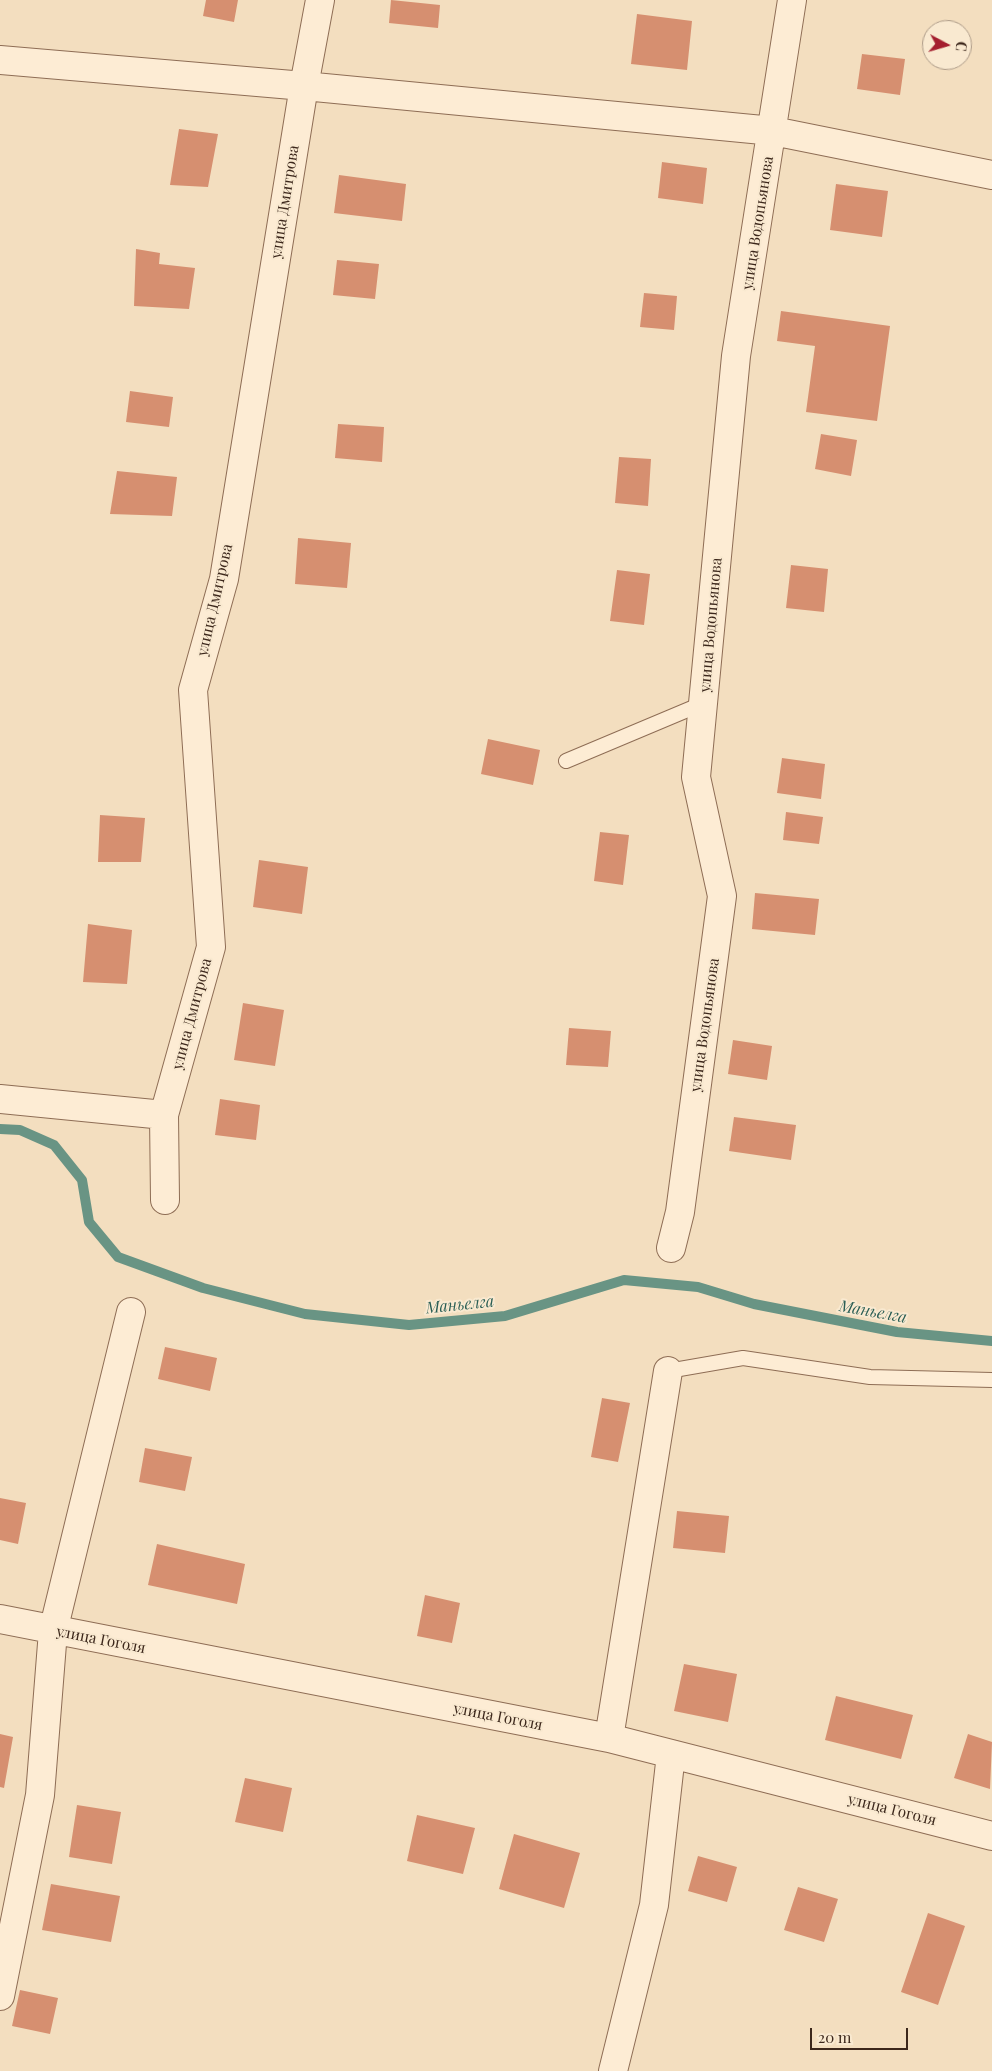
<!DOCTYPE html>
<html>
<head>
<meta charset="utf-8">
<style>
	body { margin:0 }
	#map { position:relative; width:992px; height:2071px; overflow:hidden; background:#f3debf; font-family:"Playfair Display",serif }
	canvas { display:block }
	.north { position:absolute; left:922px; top:20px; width:50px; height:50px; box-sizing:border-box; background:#f9e9d0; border:1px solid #ad9b88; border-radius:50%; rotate:96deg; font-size:14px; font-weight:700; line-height:20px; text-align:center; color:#3c271b }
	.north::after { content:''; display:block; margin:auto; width:18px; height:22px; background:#a41e2e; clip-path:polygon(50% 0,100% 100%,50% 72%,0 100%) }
	.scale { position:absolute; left:810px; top:2028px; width:98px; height:22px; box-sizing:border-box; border:2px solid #3c271b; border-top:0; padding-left:6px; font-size:15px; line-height:18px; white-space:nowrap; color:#3c271b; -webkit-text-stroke:4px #f9e9d0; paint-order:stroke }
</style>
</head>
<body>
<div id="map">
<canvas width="992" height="2071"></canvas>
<div class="north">С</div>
<div class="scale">20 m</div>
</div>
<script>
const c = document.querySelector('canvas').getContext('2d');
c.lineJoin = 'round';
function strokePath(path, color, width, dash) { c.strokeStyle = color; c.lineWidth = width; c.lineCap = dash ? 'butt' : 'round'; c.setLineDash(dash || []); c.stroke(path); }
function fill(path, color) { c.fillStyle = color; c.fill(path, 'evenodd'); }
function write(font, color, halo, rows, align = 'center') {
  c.font = font + ' "Playfair Display",serif'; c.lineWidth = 4; c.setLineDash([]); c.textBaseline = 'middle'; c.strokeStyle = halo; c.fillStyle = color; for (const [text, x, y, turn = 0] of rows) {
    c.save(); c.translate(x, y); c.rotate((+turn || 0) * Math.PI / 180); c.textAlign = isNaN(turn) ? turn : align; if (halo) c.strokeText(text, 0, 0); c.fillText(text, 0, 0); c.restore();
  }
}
const stream = new Path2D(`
	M0 1129 20 1130 54 1145 82 1180 89 1222 118 1257 203 1288 305 1314 409 1325 505 1316 624 1280 698 1287 754 1304 897 1332 992 1341`);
const building = new Path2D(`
	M206 0H238L234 22 203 16Z
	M391 0 440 5 438 28 389 23Z
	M637 14 692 21 687 70 631 64Z
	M862 54 905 59 900 95 857 89Z
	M179 129 218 134 208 187 170 185Z
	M662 162 707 168 703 204 658 198Z
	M339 175 406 184 402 221 334 213Z
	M836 184 888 191 882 237 830 230Z
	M136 249 160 253 159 264 195 268 189 309 134 306Z
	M337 260 379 264 375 299 333 295Z
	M644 293 677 296 674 330 640 327Z
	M781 311 890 326 877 421 806 412 815 346 777 341Z
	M130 391 173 397 169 427 126 422Z
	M338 424 384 427 382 462 335 458Z
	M821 434 857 440 851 476 815 469Z
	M619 457 651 459 648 506 615 503Z
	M117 471 177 477 172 516 110 514Z
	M298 538 351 543 347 588 295 584Z
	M791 565 828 569 824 612 786 608Z
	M617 570 650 574 644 625 610 621Z
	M488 739 540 750 533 785 481 774Z
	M782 758 825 764 821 799 777 793Z
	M786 812 823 817 819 844 783 840Z
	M100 815 145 818 141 862H98Z
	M600 832 629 835 623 885 594 881Z
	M259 860 308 867 302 914 253 907Z
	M755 893 819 899 815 935 752 929Z
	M88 924 132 930 127 984 83 982Z
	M243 1003 284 1010 275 1066 234 1060Z
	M569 1028 611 1031 608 1067 566 1065Z
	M733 1040 772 1046 767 1080 728 1074Z
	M220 1099 260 1105 256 1140 215 1135Z
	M734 1117 796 1125 791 1160 729 1151Z
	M165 1347 217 1358 210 1391 158 1379Z
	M602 1398 630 1403 618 1462 591 1457Z
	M145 1448 192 1457 185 1491 139 1482Z
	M0 1498 26 1503 18 1544 0 1540Z
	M677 1511 729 1516 725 1553 673 1548Z
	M157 1544 245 1564 237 1604 148 1585Z
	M425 1595 460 1603 452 1643 417 1636Z
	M684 1664 737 1674 728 1722 674 1711Z
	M836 1696 913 1715 901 1759 825 1740Z
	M0 1734 13 1737 4 1788 0 1787Z
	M968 1734 992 1742 990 1789 954 1778Z
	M245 1778 292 1788 283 1832 235 1822Z
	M77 1805 121 1812 112 1864 69 1857Z
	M417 1815 475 1828 463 1874 407 1861Z
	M514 1834 580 1853 564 1908 499 1889Z
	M698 1856 737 1867 727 1902 688 1891Z
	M51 1884 120 1896 111 1942 42 1930Z
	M798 1887 838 1899 824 1942 784 1930Z
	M928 1913 965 1926 938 2005 901 1992Z
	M20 1990 58 1998 50 2034 12 2026Z`);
const lane = new Path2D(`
	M566 761 704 703
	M668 1371 743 1358 870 1377 992 1380`);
const street = new Path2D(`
	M0 60 304 86 773 131 992 175
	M0 1099 164 1115
	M165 1200 164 1115 211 947 193 690 224 579 304 86 320 0
	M671 1248 680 1212 722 896 696 777 736 356 792 0
	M0 1619 609 1738 992 1836
	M609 1738 668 1371
	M0 1996 40 1795 53 1631 131 1312
	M613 2071 654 1905 671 1754`);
const streetNames = [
	["улица Дмитрова",285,202,-81],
	["улица Водопьянова",758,223,-81],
	["улица Дмитрова",215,600,-77],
	["улица Водопьянова",711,625,-85],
	["улица Дмитрова",192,1014,-75],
	["улица Водопьянова",705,1025,-82],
	["улица Гоголя",101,1640,11],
	["улица Гоголя",498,1717,11],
	["улица Гоголя",892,1810,14]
];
const waterNames = [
	["Маньелга",460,1305,-6],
	["Маньелга",873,1312,10]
];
strokePath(stream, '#699484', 10);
fill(building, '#d68f70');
strokePath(lane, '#8e6d55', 16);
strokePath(street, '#8e6d55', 30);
strokePath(lane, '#fdecd4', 14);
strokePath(street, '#fdecd4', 28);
write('15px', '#3c271b', '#f9e9d0', streetNames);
write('italic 16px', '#295d54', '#f9e9d0', waterNames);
</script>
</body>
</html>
